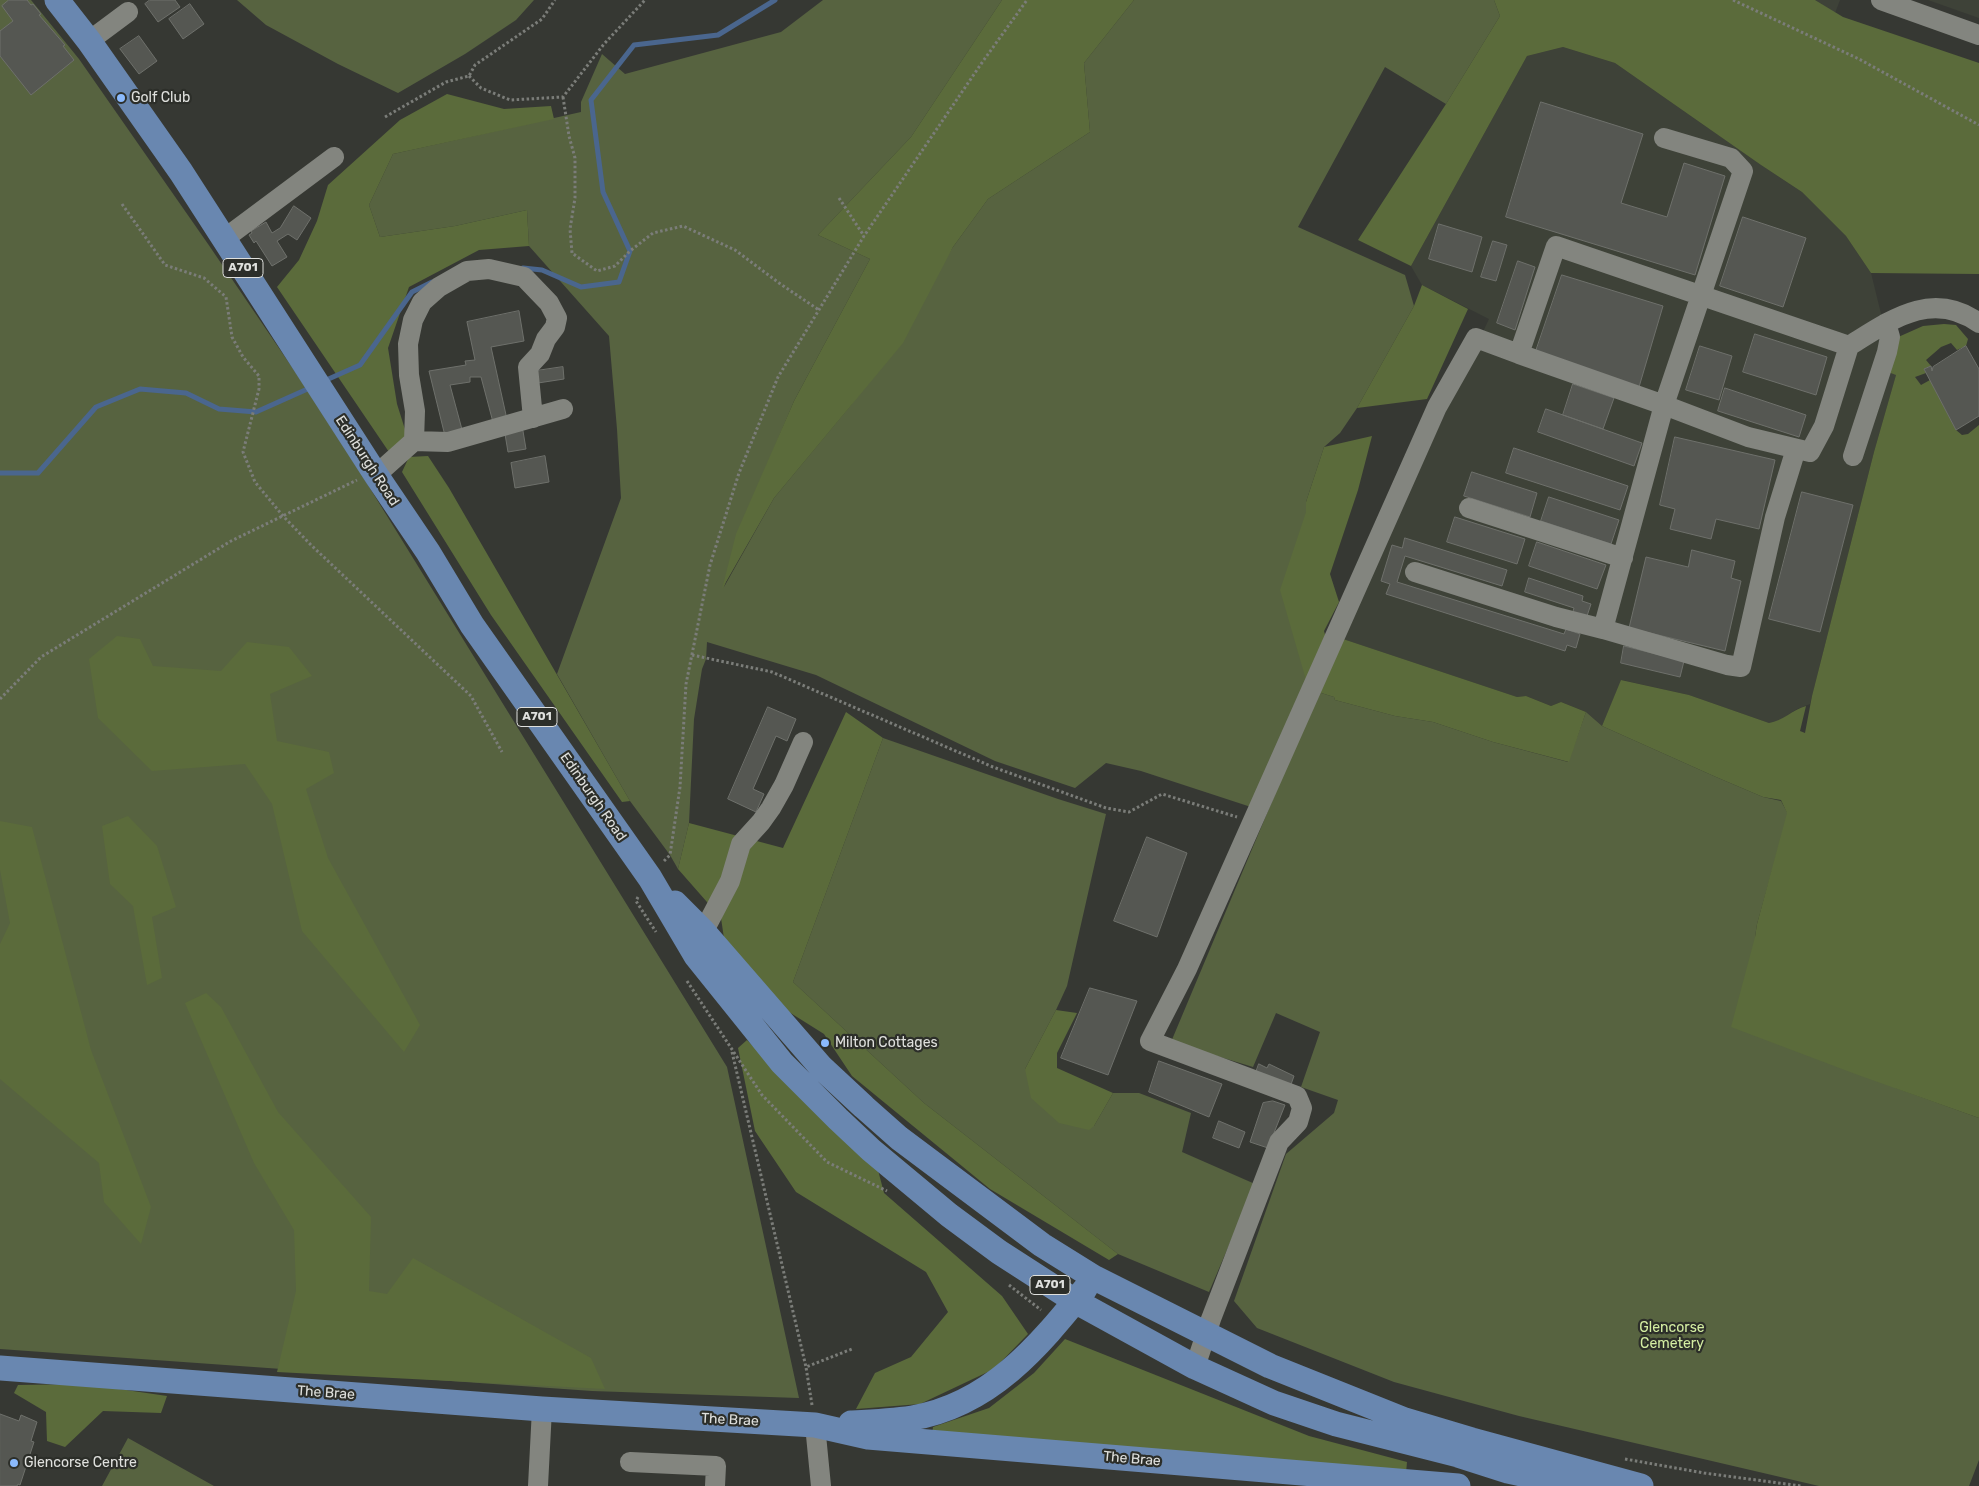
<!DOCTYPE html>
<html>
<head>
<meta charset="utf-8">
<style>
	body { margin:0 }
	canvas { display:block; background:#363833 }
</style>
</head>
<body>
<canvas width="1979" height="1486"></canvas>
<script>
const c = document.querySelector('canvas').getContext('2d');
c.lineJoin = 'round';
function fill(path, color) { c.fillStyle = color; c.fill(path, 'evenodd'); }
function strokePath(path, color, width, dash) { c.strokeStyle = color; c.lineWidth = width; c.lineCap = dash ? 'butt' : 'round'; c.setLineDash(dash || []); c.stroke(path); }
function write(font, color, halo, rows, align = 'center') {
  c.font = font + ' Rubik,sans-serif'; c.lineWidth = 4.5; c.setLineDash([]); c.textBaseline = 'middle'; c.strokeStyle = halo; c.fillStyle = color; for (const [text, x, y, turn = 0] of rows) {
    c.save(); c.translate(x, y); c.rotate((+turn || 0) * Math.PI / 180); c.textAlign = isNaN(turn) ? turn : align; if (halo) c.strokeText(text, 0, 0); c.fillText(text, 0, 0); c.restore();
  }
}
const built = new Path2D(`
	M1815 0H1840L1835 13Z
	M1928 0H1979V18Z
	M1563 47 1615 63 1761 165 1802 192 1846 236 1871 273 1896 375 1874 452 1810 704 1797 709 1777 722 1769 723 1689 695 1622 680 1602 726 1586 712 1561 702 1551 706 1526 696 1517 697 1340 638 1489 319 1422 285 1411 266 1527 56Z`);
const green = new Path2D(`
	M0 0H31L79 59 208 244 300 379 363 477 727 1067 799 1398 592 1391 0 1349Z
	M237 0H534L516 20 465 54 398 93 338 64 266 25Z
	M823 0H1002L911 137 818 235 870 259 794 401 767 465 724 587 774 498 851 405 953 247 988 199 1090 132 1084 63 1134 0H1494L1500 16 1446 104 1385 67 1298 227 1405 275 1414 306 1357 408 1340 433 1324 447 1306 502V680L1251 807 1141 771 1106 763 1075 788 995 761 816 675 707 642 706 659 702 669 694 719 689 823 678 869 670 855 630 801 557 674 621 498 617 429 609 336 529 246 527 210 455 226 380 237 369 205 393 154 581 112V102L602 54 625 74 781 32Z
	M1318 692 1334 697 1335 700 1395 716 1433 722 1493 742 1568 762 1586 712 1602 726 1716 777 1763 797 1781 801 1788 814 1757 924 1755 937 1896 1088 1979 1118V1460L1969 1486H1819L1519 1416 1394 1382 1257 1328 1234 1301 1286 1154 1334 1113 1338 1100 1301 1087 1320 1032 1276 1013 1253 1067 1171 1042Z
	M883 738 1058 799 1106 814 1067 986 1056 1010 1025 1069 1094 1126 1113 1093H1139L1191 1113 1182 1152 1255 1184 1209 1292 1118 1254 924 1103 793 982Z
	M128 1438 214 1486H102Z`);
const forest = new Path2D(`
	M1002 0H1134L1084 63 1090 132 988 199 953 247 903 343 774 498 722 589 736 534 794 401 870 259 818 235 911 137Z
	M1494 0H1815L1843 17 1979 63V274L1871 273 1846 236 1802 192 1761 165 1615 63 1563 47 1527 56 1411 266 1358 240 1446 104 1500 16Z
	M447 94 504 109 551 106 554 119 393 154 369 205 380 237 455 226 527 210 529 246 479 250 409 287 388 348 397 404 408 439 389 452 277 287 299 260 317 221 328 185 400 120Z
	M1422 285 1468 309 1427 399 1357 408 1414 306Z
	M1944 324 1956 325 1968 339 1966 346 1957 350 1951 343 1941 347 1926 360 1931 366 1924 369 1926 373 1915 377 1921 385 1930 380 1956 430 1962 435 1968 434 1979 425V1118L1858 1075 1731 1027 1755 937 1757 924 1787 813 1781 800 1763 797 1716 777 1602 726 1621 680 1689 695 1769 723C1783 721 1792 710 1806 706L1800 731 1805 733 1812 696 1874 452 1896 375 1880 369 1887 342 1923 326Z
	M1372 436 1358 490 1330 574 1339 602 1324 631 1326 638 1306 680 1280 590 1306 512V502L1324 447Z
	M428 456 449 488 630 801 622 802 491 615 402 472 409 457Z
	M117 636 140 639 153 666 221 671 247 642 289 647 312 676 270 694 277 741 329 752 334 773 306 789 328 858 420 1025 404 1052 302 931 272 804 245 764 152 771 98 718 89 659Z
	M1340 638 1517 697 1526 696 1551 706 1561 702 1586 712 1569 762 1493 742 1433 722 1395 716 1335 700 1334 697 1318 692Z
	M846 712 883 738 793 982 924 1103 1118 1254 1109 1260 990 1189 852 1076 824 1034 781 1007 725 945 721 918 678 869 689 823 783 848Z
	M128 816 157 846 176 907 152 917 162 978 147 985 133 906 110 884 102 826Z
	M0 821 32 827 91 1050 151 1207 141 1244 104 1202 99 1163 0 1079V944L10 923 0 870Z
	M206 993 221 1007 278 1112 371 1217 369 1291 387 1294 413 1258 591 1358 605 1389 277 1372 296 1291 294 1230 254 1163 185 1003Z
	M1056 1010 1077 1013 1057 1053V1068L1113 1093 1094 1126 1089 1130 1059 1123 1031 1098 1025 1069Z
	M747 1040 878 1170 884 1193 1002 1296 1028 1334 994 1369 920 1404 856 1409 875 1373 911 1357 948 1312 926 1272 796 1192 755 1131 738 1048Z
	M1065 1339 1309 1436 1407 1462 1406 1473 932 1435 933 1427 989 1408 1034 1373Z
	M85 1384 167 1396 161 1413 103 1411 65 1447 47 1441 46 1412 14 1393 18 1385Z`);
const stream = new Path2D(`
	M523 268 542 270 581 287 619 282 630 251 603 192 591 100 634 45 718 35 775 0
	M324 381 360 365 412 292 432 282
	M0 473H38L96 407 140 389 186 393 219 409 256 412 312 387`);
const building = new Path2D(`
	M9 0H27L31 5 33 4 41 14 39 15 65 45 63 46 74 60 31 95 0 56V31L13 21 2 6Z
	M150 0H175L180 7 158 22 145 4Z
	M190 4 204 24 183 39 169 19Z
	M139 36 157 61 139 74 120 49Z
	M1541 102 1643 134 1621 203 1667 217 1684 163 1725 176 1695 275 1506 217Z
	M294 206 311 218 297 240 288 234 277 241 287 257 272 266 256 241 254 243 249 235 252 233 251 231 266 222 272 233 280 228Z
	M1743 217 1806 238 1783 307 1720 286Z
	M1439 224 1482 237 1472 272 1429 259Z
	M1493 241 1507 245 1496 281 1481 277Z
	M1518 261 1535 267 1515 330 1497 323Z
	M1562 275 1663 306 1639 387 1535 354Z
	M519 311 524 341 491 347 508 424 494 426 481 377H470V382L450 385 464 437 446 440 429 371 466 365 465 361 475 360 467 322Z
	M1755 334 1827 357 1816 395 1743 372Z
	M1700 346 1732 356 1719 400 1686 390Z
	M1966 346 1979 369V416L1956 430 1924 369 1931 366 1932 371 1933 367Z
	M563 367 564 379 538 383 536 371Z
	M1573 384 1614 398 1603 429 1563 415Z
	M1725 388 1806 415 1799 437 1718 411Z
	M1546 409 1642 443 1634 466 1538 432Z
	M523 431 526 449 508 452 505 434Z
	M1675 437 1775 460 1759 529 1716 519 1711 539 1670 529 1675 509 1660 505Z
	M1514 448 1628 486 1620 510 1506 473Z
	M545 456 549 482 515 488 511 463Z
	M1472 472 1537 493 1530 517 1464 496Z
	M1802 492 1853 505 1820 632 1769 619Z
	M1549 497 1619 520 1611 544 1541 521Z
	M1455 517 1525 539 1517 564 1447 542Z
	M1405 538 1507 570 1502 586 1405 556 1397 582 1564 634 1566 629 1580 634 1576 648 1567 645 1565 651 1386 594 1390 584 1381 581 1392 545 1402 548Z
	M1537 542 1606 565 1597 589 1529 566Z
	M1692 550 1735 561 1731 578 1741 581 1725 651 1629 628 1646 557 1688 567Z
	M1529 578 1583 596 1582 601 1591 604 1586 619 1572 615 1574 608 1525 592Z
	M1624 646 1684 661 1680 677 1621 663Z
	M768 707 796 719 787 741 776 736 753 789 764 794 756 812 728 799Z
	M1147 837 1187 853 1157 937 1114 921Z
	M1090 988 1137 1001 1108 1075 1061 1058Z
	M1159 1061 1222 1084 1209 1117 1149 1092Z
	M1259 1064 1267 1068 1269 1064 1294 1076 1289 1090 1254 1078Z
	M1273 1101 1285 1105 1268 1148 1250 1142 1263 1103Z
	M1219 1121 1245 1132 1239 1148 1213 1138Z
	M0 1414 19 1421 21 1415 37 1422 31 1441 34 1442 20 1485 18 1484 17 1486H0Z`);
const path = new Path2D(`
	M1733 0 1859 59 1979 125
	M469 76 481 88 510 100 563 97 604 44 645 0
	M563 97 569 136 575 158V198L570 229 572 253 597 271 615 266 630 251 653 233 683 226 735 250 779 283 819 310
	M385 117 446 82 469 76 475 65 542 19 555 0
	M839 198 864 236
	M122 204 165 265 204 278 226 297 232 337 243 357 259 376V389L243 452 255 482 283 516 311 545 471 696 502 752
	M692 655 772 672 993 767 1106 808 1129 812 1162 794 1237 817
	M0 699 41 657 231 541 357 480
	M664 861 670 855 680 787 686 684 710 565 739 473 778 377 864 236 981 64 1027 0
	M638 897 636 901 656 932
	M687 981 762 1095 827 1162 887 1191
	M732 1052 806 1367
	M1009 1285 1041 1310
	M812 1405 806 1367 852 1349
	M1625 1459 1704 1473 1801 1486`);
const minor = new Path2D(`
	M1881 0 1979 35
	M89 41 128 12
	M224 239 334 157
	M1519 354 1664 405 1748 437 1810 452 1824 426 1849 346
	M414 441 415 411 409 375 408 344 413 320 422 302 439 287 467 271 489 269 524 277 549 303 557 318 555 327 546 339 540 354 528 367 533 418
	M1853 456 1887 352 1890 337 1886 323
	M376 475 414 441 448 442 563 409
	M1469 508 1623 558
	M1415 572 1556 617 1603 629 1727 665 1741 667 1775 517 1796 449
	M1603 629 1664 405 1743 171 1731 158 1664 138
	M702 930 708 923 730 881 741 844 761 822 771 808 784 785 803 742
	M1195 1367 1211 1319 1279 1142 1298 1122 1302 1108 1297 1096 1150 1041 1187 969 1437 407 1476 338 1519 354 1556 246 1849 346C1891 320 1932 289 1979 323
	M815 1425 821 1486
	M630 1462 716 1466 715 1486
	M538 1486 542 1409`);
const major = new Path2D(`
	M57 0 89 41 181 172 376 475 428 552 472 625 650 878 696 956 782 1063 838 1119 871 1150 949 1215 999 1252 1075 1301 1195 1367 1274 1403 1336 1424 1458 1455 1508 1471 1576 1486H1585
	M675 903 702 930 821 1067 864 1107 899 1138 1042 1245 1095 1278 1270 1366 1405 1420 1472 1440 1641 1486
	M0 1368 542 1409 815 1425 868 1437 1458 1486
	M851 1423C871 1422 892 1421 912 1418 990 1405 1038 1347 1085 1289`);
const markers = [
	[121,98,5,"#8bbafc"],
	[825,1043,5,"#8bbafc"],
	[14,1463,5,"#8bbafc"]
];
const shields = [
	[243,268,40],
	[537,717,40],
	[1050,1285,40]
];
const shieldNames = [
	["A701",243,268],
	["A701",537,717],
	["A701",1050,1285]
];
const poiNames = [
	["Golf Club",131,98],
	["Milton Cottages",835,1043],
	["Glencorse Centre",24,1463]
];
const streetNames = [
	["Edinburgh Road",367,461,57],
	["Edinburgh Road",593,797,55],
	["The Brae",326,1393,4],
	["The Brae",730,1420,3],
	["The Brae",1132,1459,5]
];
const parkNames = [
	["Glencorse",1672,1328],
	["Cemetery",1672,1344]
];
fill(built, '#3e4238');
fill(green, '#576340');
fill(forest, '#5b6b3b');
strokePath(stream, '#4a668e', 5);
fill(building, '#555752');
strokePath(building, '#6e706b', 1);
strokePath(path, '#7b7d79', 3, [2.5, 2.5]);
strokePath(minor, '#83857f', 20);
strokePath(major, '#6987b0', 25);
for (const [x, y, r, color] of markers) { const dot = new Path2D(); dot.arc(x, y, r, 0, 2 * Math.PI); c.fillStyle = color; c.fill(dot); strokePath(dot, '#2c2e29', 2); }
for (const [x, y, w] of shields) { const box = new Path2D(); box.roundRect(x - w / 2, y - 9.5, w, 19, 4); c.fillStyle = '#2c2e29'; c.fill(box); strokePath(box, '#dfe0dd', 1); }
write('bold 12px', '#dfe0dd', null, shieldNames);
write('14px', '#dfe0dd', '#2c2e29', poiNames, 'left');
write('14px', '#dfe0dd', '#2c2e29', streetNames);
write('14px', '#d4eea2', '#2c2e29', parkNames);
</script>
</body>
</html>
